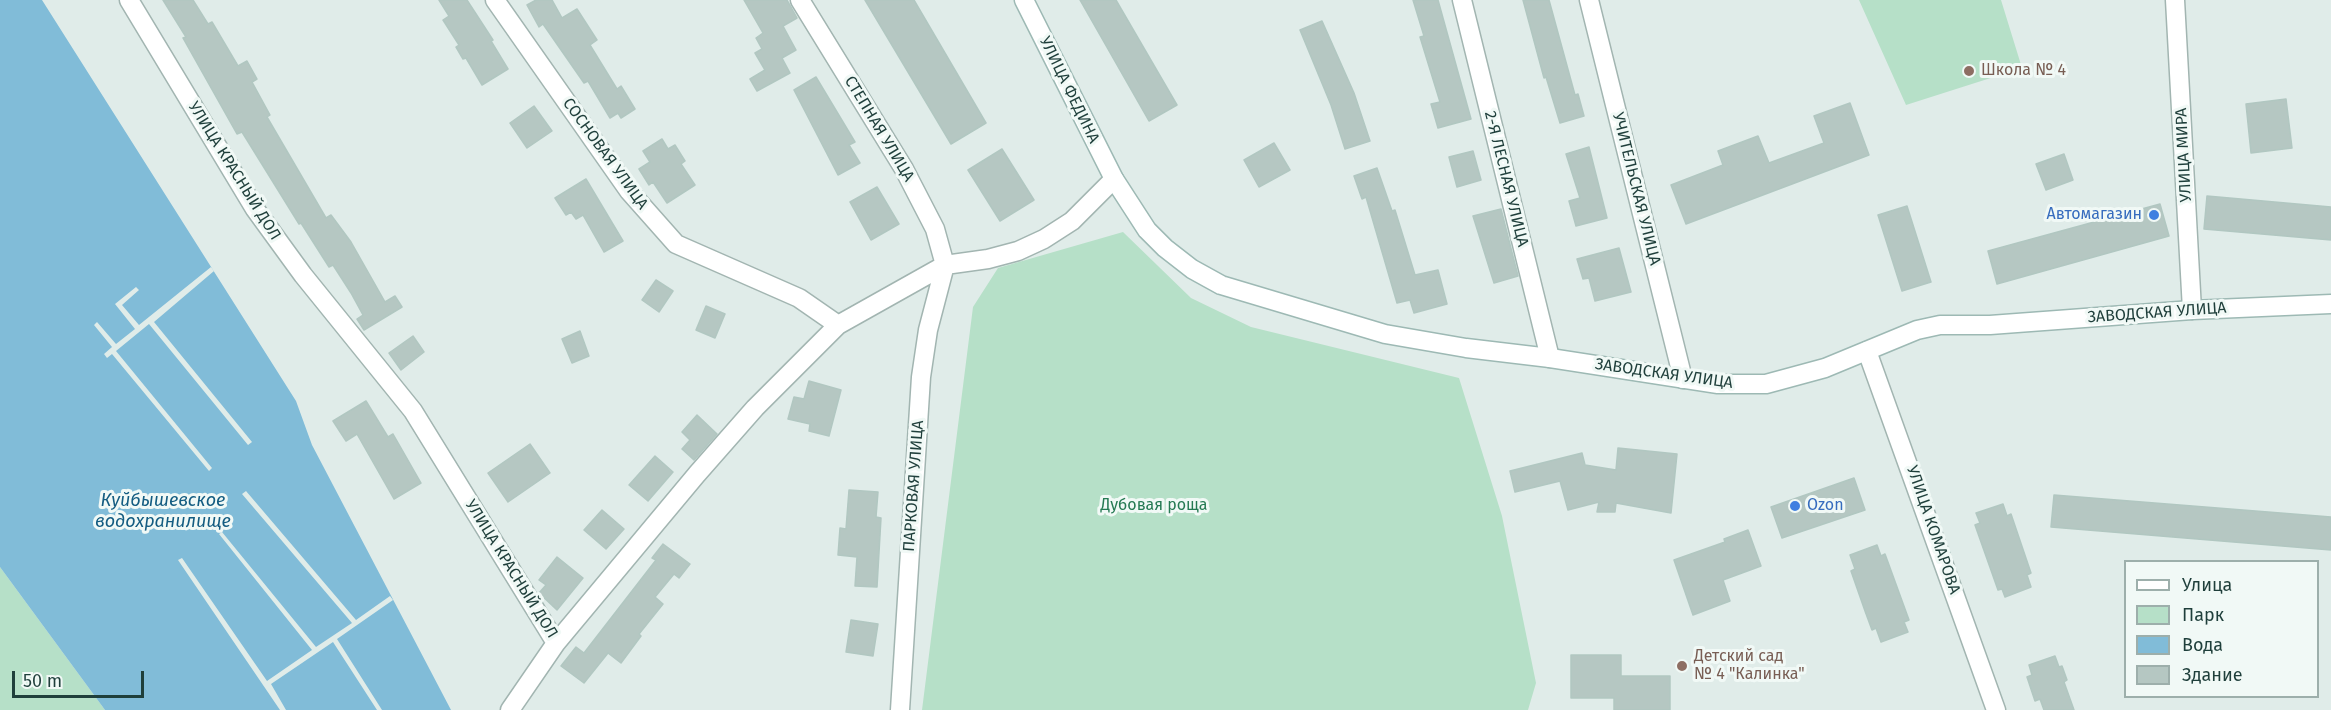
<!DOCTYPE html>
<html>
<head>
<meta charset="utf-8">
<style>
	body { margin:0 }
	#map { position:relative; width:2331px; height:710px; overflow:hidden; background:#e0ece9; font-family:"Fira Sans",sans-serif }
	canvas { display:block }
	.legend { position:absolute; left:2124px; top:560px; width:195px; height:138px; box-sizing:border-box; background:#f1f9f6; border:2px solid #9dafab; margin:0; padding:8px 10px; list-style:none; font-size:18px; color:#1f3f3b }
	.legend li { display:flex; align-items:center; gap:12px; height:30px }
	.legend b { width:30px; border:2px solid #9dafab }
	.scale { position:absolute; left:12px; top:671px; width:132px; height:27px; box-sizing:border-box; border:3px solid #1f3f3b; border-top:0; padding-left:8px; font-size:18px; line-height:21px; white-space:nowrap; color:#1f3f3b; -webkit-text-stroke:4px #f1f9f6; paint-order:stroke }
</style>
</head>
<body>
<div id="map">
<canvas width="2331" height="710"></canvas>
<ul class="legend">
<li><b style="height:8px;background:#fff"></b>Улица</li>
<li><b style="height:16px;background:#b6e0c8"></b>Парк</li>
<li><b style="height:16px;background:#81bcd8"></b>Вода</li>
<li><b style="height:16px;background:#b5c7c2"></b>Здание</li>
</ul>
<div class="scale">50 m</div>
</div>
<script>
const c = document.querySelector('canvas').getContext('2d');
c.lineJoin = 'round';
function fill(path, color) { c.fillStyle = color; c.fill(path, 'evenodd'); }
function strokePath(path, color, width, dash) { c.strokeStyle = color; c.lineWidth = width; c.lineCap = dash ? 'butt' : 'round'; c.setLineDash(dash || []); c.stroke(path); }
function write(font, color, halo, rows, align = 'center') {
  c.font = font + ' "Fira Sans",sans-serif'; c.lineWidth = 6; c.setLineDash([]); c.textBaseline = 'middle'; c.strokeStyle = halo; c.fillStyle = color; for (const [text, x, y, turn = 0] of rows) {
    c.save(); c.translate(x, y); c.rotate((+turn || 0) * Math.PI / 180); c.textAlign = isNaN(turn) ? turn : align; if (halo) c.strokeText(text, 0, 0); c.fillText(text, 0, 0); c.restore();
  }
}
const green = new Path2D(`
	M1859 0H2001L2022 68 1906 105Z
	M1123 232 1191 298 1251 327 1459 378 1502 516 1536 683 1528 710H922L973 307 998 268Z
	M0 567 105 710H0Z`);
const water = new Path2D(`
	M0 0H42L296 401 312 445 451 710H105L0 567Z`);
const pier = new Path2D(`
	M211 267 214 271 154 322 252 442 248 445 149 324 116 351 212 468 209 471 112 354 107 358 104 354 112 347 94 325 97 322 116 344 135 329 115 304 136 287 139 290 122 305 139 325Z
	M246 491 356 620 390 596 393 600 337 639 382 710H377L333 642 271 684 286 710H280L178 560 182 558 267 681 312 650 219 534 222 532 316 647 352 623 242 494Z`);
const building = new Path2D(`
	M163 0H193L208 24 212 22 238 66 247 61 257 79 252 82 270 115 267 117 326 218 331 215 351 242 385 302 395 296 402 307 364 330 357 319 363 315 351 293 333 265 329 267 301 223 299 224 242 132 237 134 183 38 186 37Z
	M439 0H467L493 40 491 41 508 69 482 85 466 58 463 59 456 47 459 45 443 20 449 16Z
	M536 0H552L562 18 577 9 597 40 590 45 617 89 621 86 635 109 621 118 618 113 610 118 588 81 584 83 543 24 539 27 527 5Z
	M744 0H787L797 18 783 26 796 50 782 58 790 73 757 91 750 79 765 70 755 53 762 49 756 38 763 33Z
	M865 0H914L986 123 951 144Z
	M1080 0H1116L1177 105 1149 121Z
	M1413 0H1438L1471 119 1438 128 1431 104 1440 102 1420 37 1424 36Z
	M1523 0H1549L1575 95 1578 94 1584 116 1560 123 1546 77 1544 78Z
	M1322 21 1354 93 1370 141 1345 149 1331 105 1300 30Z
	M816 77 855 142 849 145 860 163 838 175 794 90Z
	M2286 99 2292 148 2251 153 2246 104Z
	M1850 103 1869 155 1686 224 1671 185 1723 165 1718 151 1758 136 1769 163 1824 143 1814 116Z
	M534 106 552 131 527 148 510 123Z
	M662 139 668 149 675 145 685 161 681 164 695 185 667 203 653 182 649 185 639 169 650 162 643 151Z
	M1274 143 1290 170 1259 187 1244 160Z
	M1589 147 1607 218 1576 226 1569 201 1580 198 1566 154Z
	M1002 149 1034 200 1000 221 968 170Z
	M1473 151 1481 180 1457 187 1449 157Z
	M2064 154 2073 180 2046 190 2036 164Z
	M1377 168 1392 211 1395 210 1415 275 1438 270 1447 304 1414 313 1410 300 1397 303 1366 197 1362 199 1354 176Z
	M586 179 623 241 604 252 583 215 576 219 571 212 566 215 555 198Z
	M877 187 899 224 871 240 850 202Z
	M2207 196 2331 207V240L2204 229Z
	M2160 204 2169 236 1997 284 1988 251Z
	M1907 206 1931 282 1902 291 1878 215Z
	M1501 209 1518 276 1494 283 1473 216Z
	M1619 248 1631 292 1595 301 1589 278 1583 279 1577 259Z
	M656 280 673 291 659 312 642 300Z
	M706 306 725 314 715 338 696 330Z
	M580 331 589 356 572 363 562 339Z
	M413 336 424 352 401 370 389 353Z
	M809 381 841 390 829 436 809 431 810 424 788 419 794 397 804 399Z
	M366 401 388 437 393 434 421 483 394 499 357 434 346 441 333 421Z
	M697 415 717 434 694 460 682 449 690 440 682 432Z
	M530 444 550 473 508 502 488 473Z
	M1618 448 1677 454 1671 513 1616 503 1615 512H1597L1599 502 1568 510 1560 481 1515 492 1510 471 1582 453 1585 465 1616 470Z
	M655 456 673 472 648 501 629 485Z
	M1854 478 1865 510 1782 538 1771 507Z
	M849 490 878 492 876 517 881 518 877 587 855 586 857 557 838 555 840 528 846 529Z
	M2054 495 2331 517V550L2051 527Z
	M2003 504 2007 516 2011 514 2031 573 2027 575 2031 587 2005 597 2002 589 1998 590 1975 525 1980 523 1976 513Z
	M602 510 624 529 606 549 584 530Z
	M1748 530 1761 566 1723 580 1730 601 1693 615 1674 560 1725 542 1724 539Z
	M663 544 690 564 679 578 674 574 655 597 663 604 639 634 641 636 621 663 608 653 584 683 561 666 576 647 584 653 656 560 652 558Z
	M1877 545 1881 556 1885 554 1909 620 1904 622 1908 632 1881 642 1876 628 1872 630 1865 611 1851 571 1855 569 1850 555Z
	M557 557 583 578 557 610 539 593 546 585 539 580Z
	M851 620 878 624 873 656 846 652Z
	M1571 655H1621V676H1670V710H1614V698H1571Z
	M2055 656 2059 667 2062 666 2067 680 2064 682 2074 710H2044L2040 699 2035 701 2027 677 2032 675 2029 665Z`);
const minor = new Path2D(`
	M129 0 255 209 303 275 413 411 556 643 697 474 755 408 838 325 945 265 988 259 1018 251 1044 239 1072 221 1114 179
	M495 0 629 191 676 244 799 298 838 325
	M800 0 904 169 935 229 945 265 928 330 921 377 900 710
	M1462 0 1550 358
	M1589 0 1683 379
	M2175 0 2192 310
	M1867 351 1996 710
	M510 710 556 643`);
const secondary = new Path2D(`
	M1024 0 1114 179 1147 230 1165 248 1192 269 1221 285 1385 334 1466 348 1550 358 1718 384H1766L1825 368 1917 330 1940 325H1990L2192 310 2331 304`);
const markers = [
	[1969,71,6,"#8d6e63"],
	[2154,215,6,"#3f7fe0"],
	[1795,506,6,"#3f7fe0"],
	[1682,666,6,"#8d6e63"]
];
const educationNames = [
	["Школа № 4",1981,71],
	["Детский сад",1694,657],
	["№ 4 \"Калинка\"",1694,675]
];
const streetNames = [
	["УЛИЦА ФЕДИНА",1069,90,64],
	["СТЕПНАЯ УЛИЦА",879,129,59],
	["СОСНОВАЯ УЛИЦА",605,154,54],
	["УЛИЦА МИРА",2184,155,-93],
	["УЛИЦА КРАСНЫЙ ДОЛ",234,171,58],
	["2-Я ЛЕСНАЯ УЛИЦА",1506,179,76],
	["УЧИТЕЛЬСКАЯ УЛИЦА",1636,189,76],
	["ЗАВОДСКАЯ УЛИЦА",2157,313,-4],
	["ЗАВОДСКАЯ УЛИЦА",1664,374,8],
	["ПАРКОВАЯ УЛИЦА",914,486,-86],
	["УЛИЦА КОМАРОВА",1933,530,71],
	["УЛИЦА КРАСНЫЙ ДОЛ",511,569,58]
];
const shopNames = [
	["Автомагазин",2142,215],
	["Ozon",1807,506,"left"]
];
const parkNames = [
	["Дубовая роща",1154,506]
];
const waterNames = [
	["Куйбышевское",163,501],
	["водохранилище",163,522]
];
fill(green, '#b6e0c8');
fill(water, '#81bcd8');
fill(pier, '#e0ece9');
fill(building, '#b5c7c2');
strokePath(building, '#b1c7c1', 1.5);
strokePath(minor, '#a2b5b1', 21);
strokePath(secondary, '#9db9b4', 21);
strokePath(minor, '#fff', 18);
strokePath(secondary, '#fff', 18);
for (const [x, y, r, color] of markers) { const dot = new Path2D(); dot.arc(x, y, r, 0, 2 * Math.PI); c.fillStyle = color; c.fill(dot); strokePath(dot, '#f1f9f6', 2); }
write('16px', '#785e54', '#f1f9f6', educationNames, 'left');
write('16px', '#1f3f3b', '#f1f9f6', streetNames);
write('16px', '#366cbe', '#f1f9f6', shopNames, 'right');
write('16px', '#257a53', '#f1f9f6', parkNames);
write('italic 18px', '#135c81', '#f1f9f6', waterNames);
</script>
</body>
</html>
